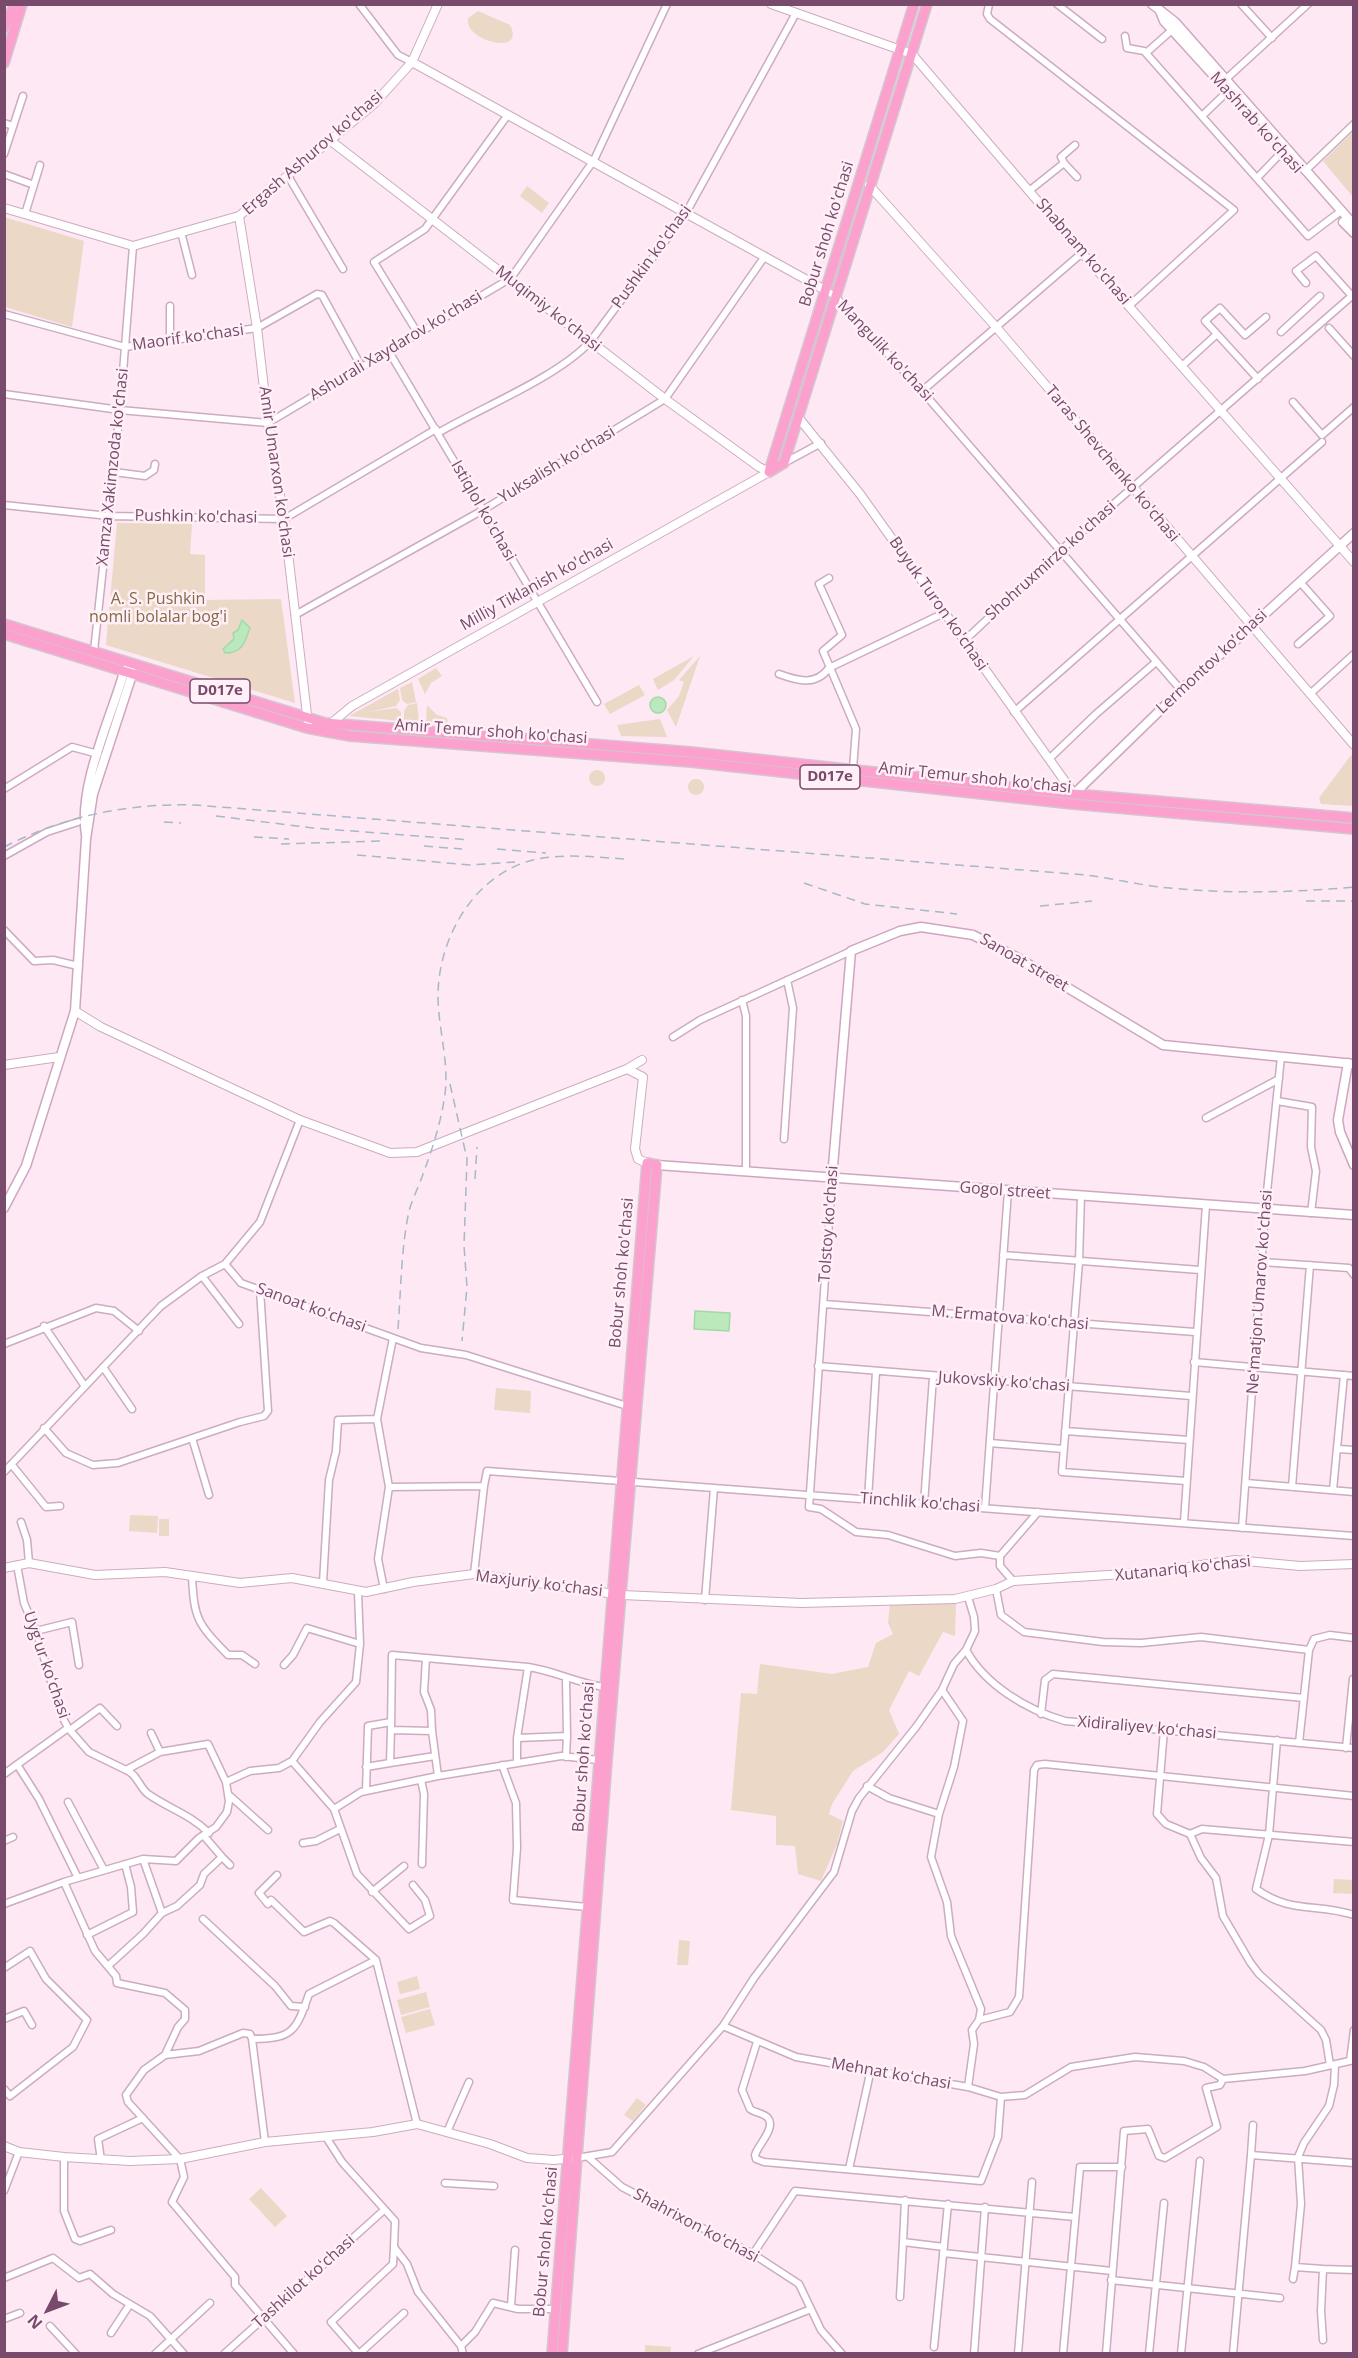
<!DOCTYPE html>
<html>
<head>
<meta charset="utf-8">
<style>
	body { margin:0 }
	#map { position:relative; width:1358px; height:2358px; overflow:hidden; background:#fde8f3; font-family:"Open Sans",sans-serif }
	canvas { display:block }
	.frame { position:absolute; inset:0; border:6px solid #784b6d; pointer-events:none }
	.north { position:absolute; left:18px; top:2280px; width:60px; height:60px; -webkit-text-stroke:4px #ffeff7; paint-order:stroke; rotate:228deg; font-size:16px; font-weight:700; line-height:24px; text-align:center; color:#784b6d }
	.north::after { content:''; display:block; margin:auto; width:21px; height:27px; background:#784b6d; clip-path:polygon(50% 0,100% 100%,50% 72%,0 100%) }
</style>
</head>
<body>
<div id="map">
<canvas width="1358" height="2358"></canvas>
<div class="frame"></div>
<div class="north">N</div>
</div>
<script>
const c = document.querySelector('canvas').getContext('2d');
c.lineJoin = 'round';
function fill(path, color) { c.fillStyle = color; c.fill(path, 'evenodd'); }
function strokePath(path, color, width, dash) { c.strokeStyle = color; c.lineWidth = width; c.lineCap = dash ? 'butt' : 'round'; c.setLineDash(dash || []); c.stroke(path); }
function write(font, color, halo, rows, align = 'center') {
  c.font = font + ' "Open Sans",sans-serif'; c.lineWidth = 5; c.setLineDash([]); c.textBaseline = 'middle'; c.strokeStyle = halo; c.fillStyle = color; for (const [text, x, y, turn = 0] of rows) {
    c.save(); c.translate(x, y); c.rotate((+turn || 0) * Math.PI / 180); c.textAlign = isNaN(turn) ? turn : align; if (halo) c.strokeText(text, 0, 0); c.fillText(text, 0, 0); c.restore();
  }
}
const green = new Path2D(`
	M478 11 510 25C527 57 463 41 468 18Z
	M1353 132V197L1323 161Z
	M527 186 549 203 542 213 520 196Z
	M4 217 84 241 72 327 5 307Z
	M117 523 192 524 190 554 205 555V600L281 599 295 703 106 645Z
	M694 656 674 680 658 690 653 679Z
	M700 656 676 727 667 710 679 696 684 682 679 680Z
	M436 668 442 676 431 683 425 694 418 679Z
	M412 682 416 702 407 704 402 700 400 688Z
	M639 685 645 695 610 714 604 704Z
	M398 689 400 700 396 706 368 712 396 708 401 712V721L349 716Z
	M417 703 419 722 404 721V711L408 705Z
	M427 705 437 715 447 718 448 725 426 723Z
	M660 719 667 737 621 736 617 725Z
	M1351 755 1353 758V806L1321 804 1319 798Z
	M589 778a8 8 0 1 1 16 0a8 8 0 1 1-16 0Z
	M688 787a8 8 0 1 1 16 0a8 8 0 1 1-16 0Z
	M496 1388 531 1391 530 1413 494 1410Z
	M130 1515 158 1516 157 1533 129 1531Z
	M159 1519H169V1536H159Z
	M956 1602 955 1636 943 1632 919 1676 909 1671 889 1710 899 1734 883 1752 853 1771 832 1804 829 1814 843 1821 837 1844 821 1881 798 1874 795 1846 776 1845V1816L731 1810 741 1693 757 1694 760 1664 832 1674 868 1667 876 1643 893 1634 888 1623 890 1603Z
	M1334 1879 1353 1880V1894L1333 1893Z
	M679 1940 690 1941 688 1965H677Z
	M417 1976 420 1989 400 1994 397 1982Z
	M426 1992 430 2007 401 2015 397 2000Z
	M430 2009 435 2025 406 2033 401 2017Z
	M637 2098 646 2105 633 2121 624 2115Z
	M261 2188 287 2216 275 2227 249 2199Z
	M645 2345 671 2347 670 2353H645Z`);
const water = new Path2D(`
	M242 620 250 628C245 640 244 653 225 653L223 649 234 639 233 633 238 630Z
	M650 705a8 8 0 1 1 16 0a8 8 0 1 1-16 0Z
	M695 1311 730 1313 729 1331 694 1329Z`);
const minor = new Path2D(`
	M359 4 398 55 412 62
	M989 4 987 14 990 19 1234 210 1129 306
	M1057 4 1102 39
	M1241 4 1272 38
	M1125 36 1127 48 1144 51 1308 236 1337 214
	M1146 53 1172 30
	M1225 80 1308 4
	M1202 116 1228 91
	M4 123 13 126
	M4 154 23 96
	M1064 163 1077 177
	M1305 171 1354 124
	M4 174 34 185
	M288 176 343 269
	M1258 177 1282 152
	M1029 191 1064 163 1061 157 1075 145
	M25 214 40 165
	M181 232 192 275
	M1306 283 1296 271 1316 256 1352 296
	M825 290 835 296 922 391 1181 690
	M4 314 125 347 257 328 317 294 322 295 361 366
	M1329 328 1354 356
	M417 332 374 262 425 229 507 116
	M1281 332 1320 296
	M1217 334 1205 321 1220 308 1245 335 1266 317
	M170 340V306
	M388 350 597 702
	M1182 366 1217 334 1258 379
	M922 391 1082 253
	M4 394 120 410 268 423 511 278 594 160 667 4
	M1293 402 1322 435 1354 407
	M438 433C482 407 556 378 590 342L686 213 796 13
	M784 463 821 443
	M114 472 145 476 154 470 155 464
	M4 505 109 516 284 519 436 429
	M829 578 819 584 842 635 823 651 856 729 853 769
	M295 615 483 510 665 399 765 256
	M964 641 1061 550 1354 294
	M1298 644 1330 616 1300 582
	M94 651 120 410 133 246
	M779 674C798 681 816 686 829 668L944 613
	M1310 694 1354 654
	M1014 712 1322 442
	M1049 759 1096 714 1156 662
	M4 789 72 747 98 754
	M4 856 47 832 78 822
	M4 930 34 961 53 960 78 966
	M742 1000 746 1016V1171
	M673 1037 700 1020 851 951
	M1277 1101 1312 1107 1311 1147 1316 1171 1311 1213
	M1206 1118 1279 1079
	M784 1139 793 1008 787 980
	M832 1178 809 1507 821 1509 856 1532 888 1535 955 1556 981 1553 1000 1556
	M1081 1195 1079 1262 1062 1472 1186 1481
	M1003 1255 1200 1270
	M1262 1262 1349 1268 1354 1275
	M225 1264 260 1222 300 1120
	M202 1276 239 1324
	M824 1304 1195 1332
	M44 1326 84 1385
	M4 1344 96 1308 114 1311 139 1331
	M1194 1362 1354 1376
	M818 1366 1191 1396
	M103 1367 132 1409
	M44 1428 66 1453 93 1465 118 1463 240 1422 264 1416 268 1411 260 1290
	M1065 1431 1189 1440
	M192 1438 209 1495
	M990 1443 1063 1449
	M1338 1449 1354 1450
	M12 1465 46 1507 60 1506
	M4 1472 161 1306 202 1276 225 1264 241 1283 421 1348 466 1355 627 1406
	M1246 1483 1354 1492
	M484 1486 487 1471 1354 1536
	M389 1487 484 1486 474 1574
	M1292 1487 1310 1265
	M1333 1490 1344 1375
	M868 1499 876 1372
	M924 1504 933 1377
	M985 1508 1008 1191
	M21 1522 27 1540 29 1563
	M1184 1522 1206 1205
	M1242 1528 1265 1211 1281 1057
	M192 1576C194 1620 198 1624 228 1655H242L255 1664
	M1013 1581 1000 1566V1556L1038 1512
	M323 1583 329 1480 336 1451 338 1420 377 1419
	M384 1589 378 1559 389 1487 377 1419 393 1338
	M996 1589 1001 1615 1024 1632 1103 1642 1141 1643 1201 1637 1309 1650
	M705 1600 714 1488
	M36 1631 72 1622 79 1665
	M966 1650C985 1685 1027 1710 1065 1721L1354 1748
	M426 1658 424 1692 431 1710 432 1731
	M284 1665 293 1655 307 1628 360 1644
	M528 1667C555 1671 577 1683 604 1687
	M566 1679 567 1736
	M942 1690 963 1721 954 1767 939 1814 931 1857 947 1902 951 1936 981 2009 979 2020 972 2030 974 2044 968 2087
	M1041 1714 1045 1680 1053 1674 1304 1698
	M70 1730 100 1708 117 1726
	M1164 1730 1157 1814 1166 1824 1190 1834
	M151 1733 160 1752
	M1277 1740 1269 1835 1256 1889C1291 1914 1316 1903 1354 1915
	M1299 1743 1309 1650 1314 1639 1330 1635 1354 1638
	M1346 1748 1353 1679
	M292 1761 334 1809 361 1792 438 1776 561 1756 599 1760
	M390 1763 435 1756
	M517 1763V1738
	M502 1765 516 1803 517 1848 513 1900 587 1907
	M18 1766 39 1799 78 1878
	M366 1767 390 1763 391 1730
	M126 1770C137 1774 139 1787 148 1794 168 1808 191 1815 209 1833
	M4 1774 68 1728
	M438 1776 432 1731 391 1730 392 1655 528 1667 517 1738 567 1736 566 1757
	M421 1780 424 1794 422 1864
	M226 1782 250 1771 279 1768 292 1761 320 1722 356 1682 360 1644 358 1592
	M867 1786 889 1798 939 1814
	M366 1791 368 1726 391 1722
	M229 1795 268 1830
	M68 1802 104 1870
	M334 1809 357 1874 409 1929 430 1916 425 1900 413 1885
	M4 1841 13 1837
	M303 1843 316 1841 340 1829
	M222 1857 230 1865
	M277 1875 259 1893 268 1904 271 1900 304 1932 330 1921 334 1923 376 1960
	M64 1882 95 1951 116 1976 117 1983 165 1993 185 2010V2019L178 2027 165 2055
	M372 1892 404 1866
	M4 1904 64 1882 143 1859 176 1861 199 1838 216 1827 227 1812 229 1801 226 1782 208 1744 160 1752 126 1770 89 1752 68 1728 60 1712 36 1631 24 1603 17 1565
	M162 1913 177 1906 200 1885 204 1874 222 1857 204 1836
	M203 1919 275 1986 291 2006 305 2007
	M87 1935 133 1912 131 1887 125 1864
	M376 1960 417 2124
	M108 1966 143 1934 162 1913 143 1859
	M4 1968 30 1951 46 1979 87 2020 73 2047 10 2096 4 2089
	M4 2019 24 2011 32 2025
	M979 2020 1010 2012 1019 1997 1034 1770 1037 1765 1045 1764 1354 1796
	M723 2026 754 1978 834 1872 852 1811 859 1798 916 1727 942 1690 954 1664 966 1650 975 1631 974 1617 968 1597
	M252 2039 265 2142
	M757 2042 742 2090 750 2109C755 2113 764 2113 768 2118 776 2128 758 2145 755 2155L756 2159 764 2162 981 2181 998 2137 1001 2097
	M1350 2061 1354 2030
	M1330 2065 1326 2040 1321 2030 1259 1974 1250 1962 1223 1916 1216 1878 1201 1858 1190 1834 1202 1829 1354 1842
	M447 2132 469 2082
	M326 2137 342 2162 395 2221 394 2247 407 2264 418 2292 461 2346 463 2354
	M1251 2155 1253 2125
	M64 2157V2211L75 2239 80 2241 111 2230
	M588 2157 622 2187 753 2254 799 2284 821 2330 842 2354
	M577 2158 612 2152 723 2026 796 2057 968 2087 1001 2097 1025 2095 1071 2067 1135 2057 1184 2061 1204 2067 1223 2079 1305 2071 1354 2060
	M101 2160 98 2139 143 2118
	M849 2169 871 2069
	M445 2183 494 2186
	M4 2191 19 2152
	M905 2200 903 2242 944 2247
	M943 2253 1112 2271
	M753 2254 795 2191 1075 2217
	M1323 2269 1354 2270
	M4 2278 53 2258 79 2278 90 2274 113 2294 150 2316 184 2354
	M1293 2279 1295 2267
	M1111 2280 1280 2298
	M900 2297 903 2242
	M511 2306 515 2250
	M4 2319 20 2313
	M50 2326 76 2354
	M111 2333 130 2304
	M1323 2340 1321 2311 1323 2269 1295 2267 1301 2204 1298 2157 1304 2143 1329 2106 1334 2085 1335 2065
	M461 2346 475 2332 493 2303 518 2309H556
	M934 2347 948 2204
	M155 2354 210 2303
	M224 2354 384 2210
	M294 2354 235 2285V2277L172 2202 184 2177 180 2159 128 2102 126 2095 144 2070 165 2055 199 2051 243 2033 250 2034 252 2039C293 2039 296 2031 309 1994L376 1960
	M359 2354 331 2322 393 2264 394 2248
	M359 2354 404 2313
	M698 2354 811 2309
	M974 2354 985 2207
	M1018 2354 1032 2182
	M1063 2354 1080 2167H1122
	M1106 2354 1124 2131 1148 2129 1159 2156 1165 2158 1217 2127 1206 2088 1220 2085 1223 2079
	M1149 2354 1164 2203
	M1181 2354 1200 2161
	M1233 2354 1251 2155 1354 2163`);
const tertiary = new Path2D(`
	M771 4 912 54 1082 253 1354 562
	M412 62 825 290
	M331 141 665 399 759 467 769 472
	M869 185 996 327 1354 745
	M4 208 133 246 239 216 374 104 412 62 438 4
	M239 216 257 328 268 423 284 519 308 723
	M798 417 860 494 1074 794
	M329 725 352 706 769 472
	M75 1011 101 1027 300 1120 390 1153 417 1152 627 1069 643 1077 635 1149 638 1159 647 1163
	M4 1065 59 1057
	M627 1069 642 1060
	M4 1568 29 1563 95 1575 165 1572 240 1583 292 1578 366 1592 413 1582 474 1574 622 1595 801 1603 955 1599 996 1589 1013 1581 1156 1572 1235 1560 1300 1566 1354 1564
	M4 2146 19 2152 64 2157 130 2161 180 2159 265 2142 373 2132 417 2124 490 2144 527 2158 554 2160 572 2158`);
const secondary = new Path2D(`
	M1152 4 1175 22 1354 225
	M1160 11 1164 21 1215 77
	M1343 222 1354 233
	M1074 794 1181 690 1354 533
	M86 835C78 786 110 721 124 672L128 667
	M1348 1063 1338 1120 1340 1132 1354 1165
	M657 1165 1354 1215
	M832 1178 851 951 900 931 921 927 973 935 1018 958 1163 1045 1354 1064
	M4 1208 26 1166 75 1011 86 839 93 794 132 675 131 668`);
const primary = new Path2D(`
	M4 28 15 4
	M4 63 22 4
	M769 472 784 463 927 4
	M769 472 914 4
	M4 624 325 723 691 752 1074 794 1354 818
	M4 634 307 728 350 736 691 762 1073 804 1354 829
	M552 2354 647 1163 657 1165 607 1760 562 2354`);
const rail = new Path2D(`
	M216 816 313 828 470 840
	M164 822 181 823
	M254 837 289 839
	M281 844 382 841
	M424 846 462 849
	M4 847C65 816 127 803 195 805L1086 875C1110 878 1135 884 1159 887 1224 894 1289 893 1354 887
	M497 849 546 853
	M357 855 470 865 515 862
	M804 883 865 904 957 914
	M1306 901H1354
	M1040 906 1092 901
	M450 1084 467 1159 464 1246 467 1287 462 1341
	M475 1179 477 1147
	M398 1329C401 1290 401 1249 409 1211 412 1200 418 1188 422 1177 432 1150 441 1123 445 1094 449 1062 439 1032 438 999 437 940 473 875 533 860 562 853 595 857 624 859`);
const shields = [
	[220,691,60],
	[830,777,60]
];
const shieldNames = [
	["D017e",220,691],
	["D017e",830,777]
];
const streetNames = [
	["Mashrab ko'chasi",1256,123,48],
	["Ergash Ashurov ko'chasi",313,153,-41],
	["Bobur shoh ko'chasi",827,234,-73],
	["Shabnam ko'chasi",1083,252,49],
	["Pushkin ko'chasi",652,257,-54],
	["Muqimiy ko'chasi",548,309,38],
	["Maorif ko'chasi",188,338,-8],
	["Ashurali Xaydarov ko'chasi",396,346,-31],
	["Mangulik ko'chasi",885,351,47],
	["Taras Shevchenko ko'chasi",1112,464,50],
	["Yuksalish ko'chasi",557,465,-31],
	["Xamza Xakimzoda ko'chasi",113,467,-84],
	["Amir Umarxon ko'chasi",276,472,82],
	["Istiqlol ko'chasi",483,511,60],
	["Pushkin ko'chasi",196,517,1],
	["Shohruxmirzo ko'chasi",1051,561,-42],
	["Milliy Tiklanish ko'chasi",537,585,-29],
	["Buyuk Turon ko'chasi",938,604,55],
	["Lermontov ko’chasi",1212,662,-43],
	["Amir Temur shoh ko'chasi",491,732,4],
	["Amir Temur shoh ko'chasi",975,778,6],
	["Sanoat street",1024,963,30],
	["Gogol street",1005,1191,4],
	["Tolstoy ko'chasi",829,1224,-86],
	["Bobur shoh ko'chasi",622,1273,-85],
	["Neʻmatjon Umarov koʻchasi",1260,1292,-86],
	["Sanoat koʻchasi",311,1308,20],
	["M. Ermatova koʻchasi",1010,1318,5],
	["Jukovskiy koʻchasi",1004,1382,4],
	["Tinchlik ko'chasi",920,1503,4],
	["Xutanariq koʻchasi",1183,1569,-6],
	["Maxjuriy koʻchasi",539,1584,7],
	["Uygʻur koʻchasi",46,1665,71],
	["Xidiraliyev koʻchasi",1147,1728,5],
	["Bobur shoh ko'chasi",584,1757,-86],
	["Mehnat koʻchasi",891,2074,10],
	["Shahrixon koʻchasi",696,2226,28],
	["Bobur shoh ko'chasi",546,2242,-85],
	["Tashkilot koʻchasi",304,2282,-42]
];
const parkNames = [
	["A. S. Pushkin",158,599],
	["nomli bolalar bog'i",158,617]
];
fill(green, '#ecd8c6');
fill(water, '#bbe8bd');
strokePath(water, '#a1daa4', 1.5);
strokePath(minor, '#cdabc2', 9);
strokePath(tertiary, '#cdabc2', 10);
strokePath(secondary, '#cfa6c1', 11);
strokePath(primary, '#d4c5d0', 12);
strokePath(minor, '#fff', 6);
strokePath(tertiary, '#fff', 8);
strokePath(secondary, '#fff', 8);
strokePath(primary, '#fca0cd', 9);
strokePath(rail, '#a5b9c8', 1.5, [9, 6]);
for (const [x, y, w] of shields) { const box = new Path2D(); box.roundRect(x - w / 2, y - 12, w, 24, 4.5); c.fillStyle = '#ffeff7'; c.fill(box); strokePath(box, '#784b6d', 1.5); }
write('bold 15px', '#784b6d', null, shieldNames);
write('16px', '#784b6d', '#ffeff7', streetNames);
write('16px', '#856a45', '#ffeff7', parkNames);
</script>
</body>
</html>
